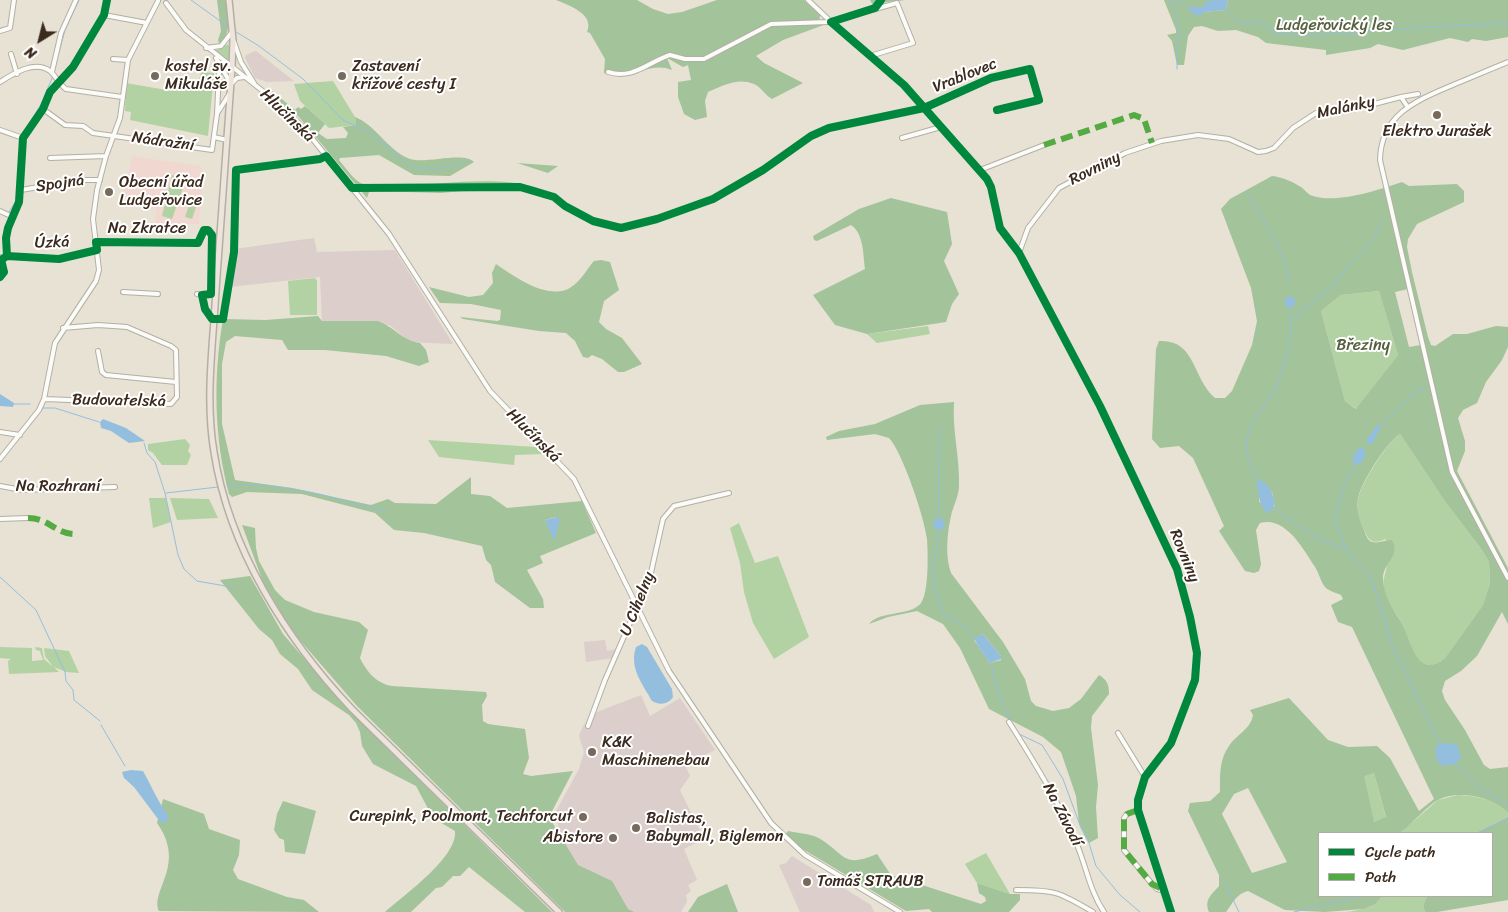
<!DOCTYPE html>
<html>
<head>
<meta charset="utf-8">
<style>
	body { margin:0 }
	#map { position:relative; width:1508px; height:912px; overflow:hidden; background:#e7e2d3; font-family:Sriracha,sans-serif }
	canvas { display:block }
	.legend { position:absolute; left:1318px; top:832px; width:175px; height:65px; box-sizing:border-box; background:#fff; border:1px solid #b1aaa5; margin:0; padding:6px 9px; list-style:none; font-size:15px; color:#3b2a1e }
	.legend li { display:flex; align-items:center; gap:10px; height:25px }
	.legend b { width:25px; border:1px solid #b1aaa5 }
	.north { position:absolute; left:15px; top:15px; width:50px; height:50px; -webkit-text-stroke:4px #fff; paint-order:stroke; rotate:216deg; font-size:14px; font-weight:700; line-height:20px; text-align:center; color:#3b2a1e }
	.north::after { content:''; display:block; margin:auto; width:18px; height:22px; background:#3b2a1e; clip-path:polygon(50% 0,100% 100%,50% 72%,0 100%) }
</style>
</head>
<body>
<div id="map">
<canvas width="1508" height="912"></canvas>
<ul class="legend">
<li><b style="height:6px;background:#00873e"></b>Cycle path</li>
<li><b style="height:6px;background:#55ab43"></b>Path</li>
</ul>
<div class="north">N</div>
</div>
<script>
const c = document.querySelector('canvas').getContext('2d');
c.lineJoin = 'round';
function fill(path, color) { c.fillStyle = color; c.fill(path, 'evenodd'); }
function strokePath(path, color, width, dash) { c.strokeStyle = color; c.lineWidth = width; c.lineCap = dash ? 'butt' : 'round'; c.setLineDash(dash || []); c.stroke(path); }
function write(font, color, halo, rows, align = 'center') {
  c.font = font + ' Sriracha,sans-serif'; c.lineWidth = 4; c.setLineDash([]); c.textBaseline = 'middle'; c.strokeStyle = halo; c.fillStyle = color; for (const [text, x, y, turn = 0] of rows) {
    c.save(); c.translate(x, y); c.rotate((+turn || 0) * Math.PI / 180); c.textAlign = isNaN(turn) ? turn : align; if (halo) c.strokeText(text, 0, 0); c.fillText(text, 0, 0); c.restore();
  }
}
const built = new Path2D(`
	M132 156 201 166 202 185 199 224H155L156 209 121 204Z`);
const industrial = new Path2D(`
	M256 51 294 81 267 82 255 78 245 58 246 55Z
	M314 238 317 252 395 250 453 344 410 342 391 326 378 321H322L320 277 229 287 234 249Z
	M605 640 607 651 618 649 613 658 586 662 584 642Z
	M641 695 650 716 680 698 715 750 685 765 690 776 680 790 704 839 684 849 697 880 688 885 691 891 686 895 687 902 681 912H582L555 813 579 769 584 752 579 736 583 726 597 712Z
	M792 856 871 905 874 912H800L779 865 786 863Z`);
const green = new Path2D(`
	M228 44 229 46V62L215 51Z
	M201 72 214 73 208 136 130 120 131 112 125 111 126 83 172 91 174 80 194 83 199 80Z
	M333 81 355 117 356 125 329 128 300 101 294 84Z
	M172 175 186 179 172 219 162 216Z
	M189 205 196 207 192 219 185 217Z
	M315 278 317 281V315H290L288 281Z
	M1379 291 1398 355 1357 409 1345 401 1321 311 1341 295Z
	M928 326 930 334 877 343 867 334Z
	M1400 434 1444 500 1482 550 1489 562 1490 583 1483 605 1445 658C1418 680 1411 645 1403 627 1398 614 1387 603 1384 589 1382 578 1387 572 1387 562 1388 555 1386 547 1386 539 1376 543 1370 544 1365 532 1360 522 1356 511 1358 499 1362 482 1386 444 1400 434Z
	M185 439 190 445 188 451 191 455 187 465H162L153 453 148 450V444Z
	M428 440 536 447 544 454 515 455 514 465 439 457Z
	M149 498H166L171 522 153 528Z
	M170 498 209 499 218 518 177 520Z
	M739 523 755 563 778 556 809 637 774 659 753 623 744 592 740 563 730 528Z
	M0 647 32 648V661L43 660 40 651 36 650 35 647 42 648 44 659 53 667 45 656 44 648 69 651 79 673 66 672 54 667 59 672 9 674 8 661 11 659 0 658Z
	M1374 773 1386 818 1373 822 1363 775Z
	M1458 795C1475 796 1496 799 1508 813V817L1475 833H1400L1438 800Z
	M986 853 1010 894 977 883 965 864Z
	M1382 896H1427L1423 906 1425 912H1346C1361 910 1372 908 1382 896Z`);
const forest = new Path2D(`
	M217 0H227C228 17 232 32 220 45L218 40 221 31Z
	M556 0H637L653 9 668 14 682 12 717 0H804L820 15 819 24 829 23 783 40 756 56 764 63 803 83 772 99C765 95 761 87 754 84 738 77 722 86 708 92L705 101 707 117 695 120 684 114 678 97V82L691 80 688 65 683 67 667 58 672 70C649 60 630 83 604 73L605 59 590 33 587 32C595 14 568 5 556 0Z
	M870 0H906L886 2 874 7Z
	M1164 0H1213L1204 12 1226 10 1228 0H1508V37L1486 41 1472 39 1468 42 1450 38 1403 50 1378 44 1370 48 1326 55V50L1266 43 1258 37 1236 30 1218 31 1202 26 1194 27 1188 36 1184 65H1177L1172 41 1167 35 1176 33V30Z
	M272 91 295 110 298 107 301 109 305 106 325 124 318 133 327 139 346 138 348 133 343 127 356 125 355 117C376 125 388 151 410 159 426 164 464 151 474 162L450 176 414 175 379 155 340 158 339 160C346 168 353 180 363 184 375 189 392 186 405 186 449 184 534 169 567 205L550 197 506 187 441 193 372 191 369 192 367 198 299 117 269 93Z
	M517 163 558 166 548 173Z
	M1272 176C1282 177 1293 182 1301 187 1305 190 1307 193 1310 195 1335 205 1378 190 1402 182L1409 186 1457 184 1464 191V202L1417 224 1408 239 1407 247 1412 272 1428 337 1431 345 1435 346 1453 334H1467L1496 326 1508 327V347L1502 360 1486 382 1477 403 1463 410 1458 418 1465 441V451L1457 471 1508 568V624L1502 612 1477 656 1461 671 1445 681 1442 691 1445 700 1465 730 1484 765 1490 769 1508 767V813C1494 797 1458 789 1438 800 1428 805 1411 825 1400 833H1319V896H1382L1375 904 1363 909 1325 912 1285 910 1248 891C1237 893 1232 904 1226 912H1209C1204 900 1211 895 1219 886V875L1188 811 1190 803 1210 801 1220 792C1220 776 1219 760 1229 746 1236 735 1251 729 1253 715L1250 710 1289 698 1328 740 1348 747 1377 746 1390 758 1419 811 1434 799 1352 627 1338 622 1331 605 1343 599 1341 595C1337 593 1329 591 1326 588 1321 583 1319 573 1315 567 1303 549 1286 516 1260 523L1256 530 1261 564 1259 571 1254 573 1245 571 1219 531 1224 526 1193 458 1179 446 1160 448 1152 439 1156 349 1159 341C1196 339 1192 378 1215 398H1225L1232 391 1252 345 1257 321 1251 288 1221 209 1230 199ZM1408 289 1421 345 1409 347 1395 292ZM1379 291 1398 355 1356 409 1345 401 1321 311 1341 295ZM1400 434 1444 500 1482 550 1489 562 1490 583 1483 605 1445 658C1417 681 1411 641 1402 624 1394 610 1383 596 1383 578 1383 563 1401 556 1392 540 1385 539 1377 545 1370 541 1366 538 1365 532 1363 528 1359 518 1356 508 1358 498 1362 481 1386 443 1400 434ZM1272 492 1275 507 1259 502 1260 496ZM1374 773 1386 817 1374 822 1364 776ZM1248 788 1287 862 1252 873 1222 814 1234 794Z
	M891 198 947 212 952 244 944 261 959 294 952 304 946 322 867 334 835 325 813 295 865 269C863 254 864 234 851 225L817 241 814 240 813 236 859 209Z
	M601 260 610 262 619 290 604 301 599 322 606 329 622 338 642 364 624 372H618L602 359 592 355 588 358 583 357 575 341 566 333 539 331 463 319 460 317 497 321 500 320 501 310 471 304 440 303 429 287 469 297 483 295 493 283 492 273 496 264C515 277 552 304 574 285 582 279 587 269 594 261Z
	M318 316 322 321H378C394 327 403 341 420 343L426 350 429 362 419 366 386 356 325 350H288L282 340 235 336 226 342 222 364V424L235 480 292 488 371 505 388 499 395 503 436 504 471 477V494L490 496 507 508 582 501 596 533 540 556 543 563 527 570 543 599 544 608H530L495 582 491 565 486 560 482 546 424 533 394 530 375 513 302 494 247 492 232 497 229 494C214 438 213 377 223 319L266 320ZM556 517 555 539 545 520Z
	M954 402C952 430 960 458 959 486 959 496 953 506 951 516 947 534 945 556 951 573L1003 642 1025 679 1031 701 1036 706 1053 711 1069 708 1081 699 1099 675C1107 680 1109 684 1109 694L1092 716 1091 728 1098 785 1096 807 1098 838 1089 843 1079 823 1076 796 1061 752 1043 737 989 709 960 648 943 624 917 611 888 617 869 624C880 610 910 617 921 603 929 592 928 553 927 539 925 519 902 451 889 438L875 434 827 440 826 437 839 431 875 424 920 405ZM983 634 1001 656V660L990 663 974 640Z
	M242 525 255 528 256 548 259 561 275 590 285 600 314 612 359 622 368 630 360 658C366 671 377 684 392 686L486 692 487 696 482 705 483 721 488 724 525 729 529 758 523 774 531 776 573 771 549 817 578 865 612 881 628 909 634 912H565L357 706 292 631 263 582Z
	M250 576 283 634 345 706 552 912H525L469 867 460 876H453L442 887 436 888 411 912H385C403 896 458 857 455 831L433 818 416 786 373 764 362 746 360 732 356 723 349 715 312 690 298 669 280 654 272 640 259 629 220 580Z
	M163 799 204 814 209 829 240 840 239 855 233 870 238 879 287 897 304 900 319 912 159 911C150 890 187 865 157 823Z
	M283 801 316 811 305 854 285 852 284 840 279 838 274 830 277 814Z
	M1508 817V900L1437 912H1425L1423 906 1427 896H1492V833H1475Z
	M788 831C798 833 814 834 822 840 846 856 844 868 877 854L891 875 981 904 986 901 985 897 979 893 977 883 1010 894H1020V900L1009 912H932L929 909 906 911 801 848 786 834Z
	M727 884 738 912H688L698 897Z`);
const water = new Path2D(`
	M1213 0H1228L1226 10 1204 12 1200 16 1190 12 1191 6 1201 8 1206 2Z
	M1284.5 302a5.5 5.5 0 1 1 11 0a5.5 5.5 0 1 1-11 0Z
	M0 394 14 403 13 407 0 406Z
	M103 419 126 428 145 441 129 443 111 431 101 428 100 422Z
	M1377 425 1381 426 1374 441 1369 445 1366 441Z
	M1363 447 1366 455 1361 463 1356 465 1353 463V456L1359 448Z
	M1260 480C1271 485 1272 493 1275 504L1270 512 1267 513C1258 505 1260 494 1256 483Z
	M557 517 560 519 555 539H553L545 520Z
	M933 524a6 6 0 1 1 12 0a6 6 0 1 1-12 0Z
	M983 634 1001 656V659L990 663 974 639Z
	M642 644 647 647 672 689 673 697C668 705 659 705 652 701 642 683 629 668 636 647Z
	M1440 743 1457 744 1461 758 1455 764 1442 766 1437 761 1435 749Z
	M131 770 143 771C152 787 158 802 169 817L166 822 161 823 134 787 124 778 122 772Z`);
const stream = new Path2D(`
	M191 0 230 28
	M1169 0C1183 18 1177 47 1177 69
	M1175 0 1192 9
	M1226 9 1241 23 1258 21 1276 33 1317 36 1337 32 1350 35 1375 30 1508 23
	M233 30 259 46 303 79 343 120 369 132 409 165C428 173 447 167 466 162
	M59 52 65 30 79 0
	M23 134 41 104 53 76
	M20 159V138
	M1247 194C1266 223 1284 250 1290 285
	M9 212 18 198
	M0 254 2 256
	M3 277 7 274 5 259
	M1294 321 1305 308 1332 287 1347 267 1369 245 1384 220
	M13 404H30
	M43 408H55L99 422
	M1381 425 1416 391 1426 388
	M144 443 147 453 155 462 165 493 178 555 184 569 197 581 231 587
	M1259 481C1241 452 1243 434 1263 407 1266 401 1271 397 1274 391 1285 370 1294 332 1290 309
	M227 486C279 480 334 498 385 511
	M166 493 218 487
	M1274 506 1284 516 1325 542 1343 547 1364 569 1372 581 1393 647 1440 744
	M939 517 940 425
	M939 531 933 571 935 589 944 614 965 627 975 640
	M1346 548 1334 519 1344 486 1355 464
	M0 577 36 610 65 672 66 681 73 690 74 700 100 721
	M977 644 987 659
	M991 664 1001 701 1011 722
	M101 725 125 766
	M1014 727 1019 734 1042 745 1063 779 1081 828 1089 843 1096 866 1120 895 1140 912
	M1455 763 1476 786 1508 805
	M1479 833 1508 818
	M1225 883 1239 912
	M1294 912 1362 896`);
const minor = new Path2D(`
	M808 0 848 38 900 81 987 179 991 187 1000 228 1019 253 1100 406 1177 569 1190 617 1197 653 1195 680 1171 743 1145 777 1138 800V810L1171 912
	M166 3 186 30 274 100 303 127 389 234 490 391 574 479 669 671 771 823 805 855 900 912
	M104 15 147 23
	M0 31 10 28 14 0
	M234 42 241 62 254 83
	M206 48 221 46 232 32
	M11 54 17 74
	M216 58 231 84 237 78 244 77
	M113 59 128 60
	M1508 62C1490 69 1473 77 1455 84 1418 100 1381 113 1380 160L1452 472 1508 578
	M52 72 61 33 76 0
	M608 72C633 80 648 62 670 55L685 59H704L771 24 828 22 897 3 913 43 870 56
	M0 82C14 73 35 60 50 71 56 76 59 84 66 89L122 97
	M1401 97 1418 94
	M43 109 65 125 83 126 93 133 212 150 217 114 219 72
	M218 112 230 93
	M0 130 23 138
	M811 136 829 128 924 108 991 78 1030 69 1039 100 997 110
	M214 137 227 140
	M902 138 941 127
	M50 158 106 156
	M980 170 1044 145
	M21 190 80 180H100
	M0 211 13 217
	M96 242 198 243
	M1019 253 1028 228 1059 188 1125 153 1161 141 1198 135 1229 139 1258 152 1266 151 1274 148 1293 128 1316 113 1347 111 1401 97 1407 106
	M7 256 59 259 97 250
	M0 277 4 272 1 260 7 256 6 238 8 228 19 202 23 138 43 109 50 92 73 67 104 15 107 0
	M123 292 158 294
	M197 294 202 295 205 309 212 319H223L234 252 236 190
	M98 351 102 372 106 375 176 382
	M44 399 171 404 177 397 176 350 171 346 127 327 98 325 63 328
	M0 432 20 435
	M0 459 39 410 44 399 55 343 96 281 99 270 93 219 97 190 106 156 120 118 128 60 158 1
	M0 486 22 490 115 487
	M0 519 28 518
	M1009 722C1033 760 1057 799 1075 840 1086 864 1089 890 1104 912
	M588 726 605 680 650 577 663 519 674 506 729 493
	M1118 733 1145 777
	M1138 810 1127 814 1124 818V850L1152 884 1157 889 1165 891
	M1016 890C1056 890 1059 892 1093 912`);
const major = new Path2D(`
	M229 0 233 40 232 68C227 142 222 216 216 290 213 344 205 399 214 452 229 549 286 639 352 709L559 912`);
const quiet = new Path2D(`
	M1044 145 1134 115 1144 119 1152 143
	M28 518C50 518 55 535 77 534
	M1138 810 1127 814 1124 818V850L1152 884 1164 890`);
const cycleway = new Path2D(`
	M881 0 875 8 831 22 904 85 987 179 991 187 1000 228 1019 253 1100 406 1177 569 1190 617 1197 653 1195 680 1171 743 1145 777 1138 800V810L1171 912
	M7 256 59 259 97 250 96 242 198 243 204 230H208L212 235 211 294 202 295 205 309 212 319H223L234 252 236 170 320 159 326 156 352 188 520 187 554 197 565 206 593 221 621 228 657 219 713 199 763 170 811 136 829 128 924 108 991 78 1030 69 1039 100 997 110
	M0 277 4 272 1 260 7 256 6 238 8 228 19 202 23 138 43 109 50 92 73 67 104 15 107 0`);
const markers = [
	[155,76,5,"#776a5d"],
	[342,76,5,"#776a5d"],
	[1437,115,5,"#776a5d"],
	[109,192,5,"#776a5d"],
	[592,752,5,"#776a5d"],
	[583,817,5,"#776a5d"],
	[636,828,5,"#776a5d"],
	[613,838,5,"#776a5d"],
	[807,882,5,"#776a5d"]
];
const parkNames = [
	["Ludgeřovický les",1334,26],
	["Březiny",1363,346]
];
const poiNames = [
	["kostel sv.",165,67],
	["Mikuláše",165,85],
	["Zastavení",352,67],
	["křížové cesty I",352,85],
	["Elektro Jurašek",1437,132,"center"],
	["Obecní úřad",119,183],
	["Ludgeřovice",119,201],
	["K&K",602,743],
	["Maschinenebau",602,761],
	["Curepink, Poolmont, Techforcut",573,817,"right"],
	["Balistas,",646,819],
	["Babymall, Biglemon",646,837],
	["Abistore",603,838,"right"],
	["Tomáš STRAUB",817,882]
];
const streetNames = [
	["Vrablovec",965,76,-22],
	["Malánky",1346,108,-12],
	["Hlučínská",287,116,44],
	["Nádražní",163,142,8],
	["Rovniny",1095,169,-27],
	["Spojná",60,184,-8],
	["Na Zkratce",147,229],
	["Úzká",52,243,-2],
	["Budovatelská",119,401,1],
	["Hlučínská",533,436,45],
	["Na Rozhraní",58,487],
	["Rovniny",1184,556,68],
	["U Cihelny",638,604,-68],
	["Na Závodí",1062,815,63]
];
fill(built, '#f0d8d1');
fill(industrial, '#dbcecb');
fill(green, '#b2d2a3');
fill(forest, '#a3c39a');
fill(water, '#94bede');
strokePath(stream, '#94bede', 1);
strokePath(minor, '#b4afa5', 6);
strokePath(major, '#b4afa5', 8);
strokePath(minor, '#fbfbf8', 4);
strokePath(major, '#ede5dc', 5);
strokePath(quiet, '#55ab43', 6, [12, 6]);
strokePath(cycleway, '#00873e', 8);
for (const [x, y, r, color] of markers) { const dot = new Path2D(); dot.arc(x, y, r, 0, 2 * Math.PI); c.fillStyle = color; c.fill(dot); strokePath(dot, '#fff', 2); }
write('16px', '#55603f', '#fff', parkNames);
write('16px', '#3b2a1e', '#fff', poiNames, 'left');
write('16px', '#3b2a1e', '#fff', streetNames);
</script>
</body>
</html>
